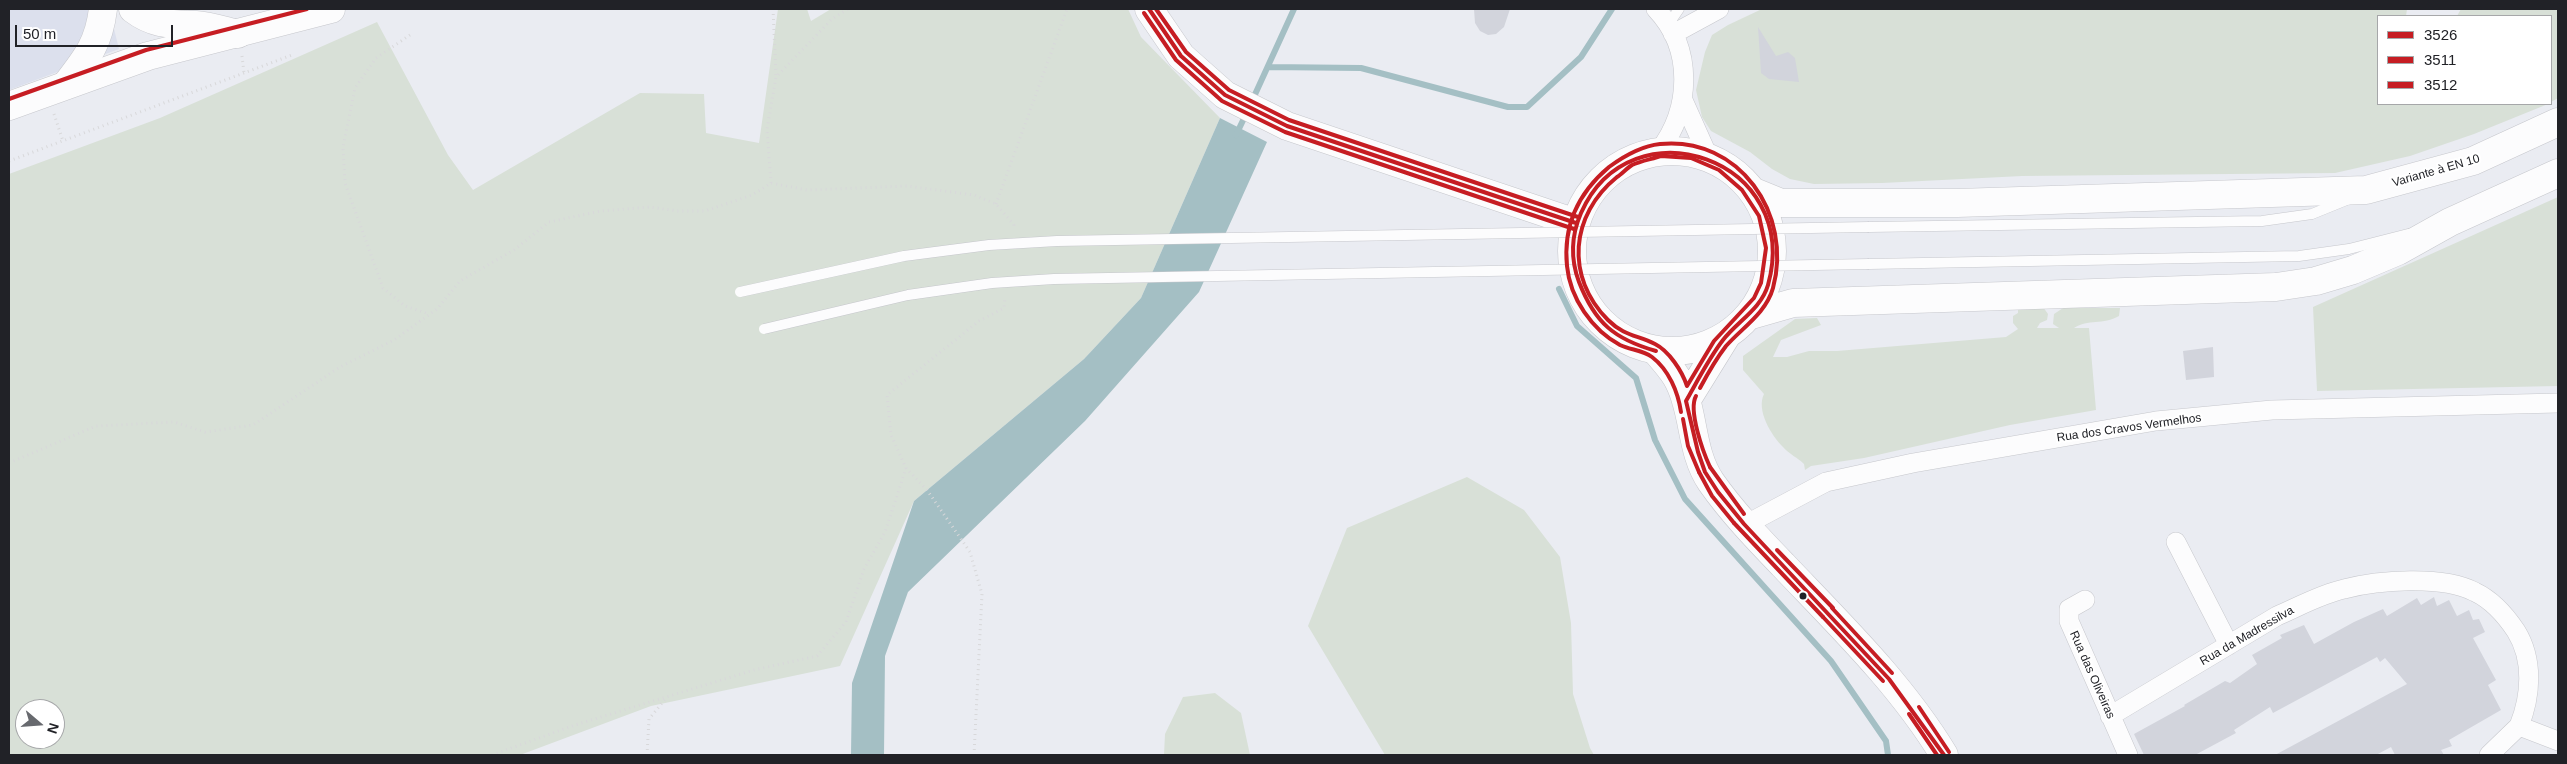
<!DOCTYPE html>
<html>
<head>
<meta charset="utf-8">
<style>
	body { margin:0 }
	#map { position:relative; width:2567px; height:764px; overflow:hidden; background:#eaecf2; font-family:Helvetica,sans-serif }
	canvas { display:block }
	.frame { position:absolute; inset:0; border:10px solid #212227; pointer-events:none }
	.legend { position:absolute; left:2377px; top:15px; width:175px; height:90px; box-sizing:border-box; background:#fff; border:1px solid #a6a7a9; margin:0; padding:6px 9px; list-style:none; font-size:15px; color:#212227 }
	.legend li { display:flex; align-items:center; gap:10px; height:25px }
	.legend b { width:25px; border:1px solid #a6a7a9 }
	.north { position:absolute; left:15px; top:699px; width:50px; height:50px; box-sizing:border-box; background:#fff; border:1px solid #a6a7a9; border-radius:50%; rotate:108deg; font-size:14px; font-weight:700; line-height:20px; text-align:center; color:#212227 }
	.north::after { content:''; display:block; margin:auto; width:18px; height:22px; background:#67696e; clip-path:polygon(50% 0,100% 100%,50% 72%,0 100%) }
	.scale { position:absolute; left:15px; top:25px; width:158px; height:22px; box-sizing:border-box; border:2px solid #212227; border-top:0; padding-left:6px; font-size:15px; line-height:18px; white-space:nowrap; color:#212227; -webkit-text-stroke:4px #fff; paint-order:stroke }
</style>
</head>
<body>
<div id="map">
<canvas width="2567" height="764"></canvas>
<div class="frame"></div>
<ul class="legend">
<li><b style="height:6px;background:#c61d23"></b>3526</li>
<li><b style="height:6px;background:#c61d23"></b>3511</li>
<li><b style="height:6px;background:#c61d23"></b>3512</li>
</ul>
<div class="north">N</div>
<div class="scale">50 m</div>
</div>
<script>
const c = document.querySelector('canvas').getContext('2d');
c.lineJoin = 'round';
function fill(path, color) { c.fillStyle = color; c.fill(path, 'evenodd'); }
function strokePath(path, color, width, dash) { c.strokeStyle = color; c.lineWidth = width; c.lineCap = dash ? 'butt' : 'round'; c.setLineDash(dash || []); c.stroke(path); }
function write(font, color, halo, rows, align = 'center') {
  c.font = font + ' Helvetica,sans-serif'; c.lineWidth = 4.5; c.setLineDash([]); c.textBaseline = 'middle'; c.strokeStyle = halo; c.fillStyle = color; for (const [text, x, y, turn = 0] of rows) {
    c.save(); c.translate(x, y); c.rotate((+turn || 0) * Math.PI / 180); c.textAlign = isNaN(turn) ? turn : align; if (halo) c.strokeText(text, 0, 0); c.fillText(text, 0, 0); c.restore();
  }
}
const built = new Path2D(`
	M9 9H109L119 49 9 90Z`);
const green = new Path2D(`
	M778 9H807L811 21 831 9H1128L1141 37 1220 118 1141 298 1084 359 914 501 840 666 651 706 520 755H9V174L160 118 377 22 448 155 473 190 640 93 704 94 706 133 759 143ZM25 709H55V739H25Z
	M1762 9H2407L2406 16H2378V104H2548L2474 134 2410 156 2335 173 2022 176 1882 183 1814 184 1790 179 1772 169 1750 152 1711 131 1702 117 1696 90 1705 52 1712 35 1728 25Z
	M2461 9H2558V98L2551 102V16H2457Z
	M2558 197V386L2317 391 2313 307Z
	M2043 307 2048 314 2047 320 2040 323 2037 328H2059L2053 324 2054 314 2063 308H2120L2119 316C2103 325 2088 319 2074 328H2089L2096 410 2010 425 1864 458 1811 466 1805 470 1804 464C1798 458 1789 454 1783 447 1771 435 1756 410 1764 394L1743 370V356L1795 319 1817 318 1821 325 1781 340 1773 357H1787L1809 351H1837L2006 337 2018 329 2013 323V316L2018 313V308Z
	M1467 477 1524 510 1560 557 1571 623 1573 694 1590 748 1594 755H1385L1308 626 1347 528Z
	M1215 693 1241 713 1250 755H1164L1165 734 1183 697Z`);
const water = new Path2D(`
	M1220 118 1267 142 1199 292 1085 421 908 592 885 656 884 755H851L852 683 914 501 1084 359 1141 298Z`);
const stream = new Path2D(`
	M1269 67 1361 68 1508 107H1527L1581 57 1612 9
	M1252 101 1294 9
	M1236 135 1247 112
	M1559 289 1577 326 1636 378 1655 440 1685 499 1831 661 1886 741 1888 755`);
const building = new Path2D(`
	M1474 9H1510L1504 27 1496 34 1488 35 1480 31 1475 23Z
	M1758 27 1776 56 1788 52 1795 58 1799 82 1769 79 1761 73Z
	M2213 347 2214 377 2186 380 2183 351Z
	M2434 597 2437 606 2449 600 2457 616 2469 610 2473 620 2479 619 2485 632 2473 638 2496 680 2488 685 2501 710 2449 740 2452 746 2441 750 2444 755H2395L2391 747 2376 755H2275L2407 684 2385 658 2380 662 2377 657 2273 713 2270 707 2234 730 2236 733 2195 755H2144L2134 734 2185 706 2184 705 2225 681 2230 683 2257 664 2252 655 2282 638 2280 635 2304 625 2314 644 2354 622 2383 609 2387 616 2417 598 2421 605Z`);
const path = new Path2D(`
	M773 9 776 76
	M410 35 376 58 355 88 343 147 345 183 383 288 405 306 429 314
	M242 56 244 73
	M54 114 63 141
	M9 161 292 55
	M771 183 767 129 776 77 832 19 848 9
	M996 204 1067 9
	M9 463 96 426 174 422 205 432 253 425 340 367 394 340 437 309 460 281 514 250 549 222 601 211 650 207 677 211H705L752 195 771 183 807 190 907 186 974 195 996 204 1014 225 1013 228
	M492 755 575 725 754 670 817 656 846 622 864 569 885 532 906 468
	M647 755 649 719 667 697
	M974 755 982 594 970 552 927 490 906 468 891 435 887 395 979 321 1004 308 1005 297`);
const lane = new Path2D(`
	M1668 25 1679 9
	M1869 227 2262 221 2312 214 2349 199
	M1869 264 2299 256 2349 249 2408 234`);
const street = new Path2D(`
	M1656 9C1694 49 1691 109 1659 151
	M1673 34 1719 9
	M1683 100 1708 156
	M1745 525 1826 482 1913 463 2156 421 2272 410 2558 403
	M2176 542 2229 645
	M2085 600 2069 609V621L2128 755
	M2110 716 2277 616C2298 607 2321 594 2344 589 2378 580 2443 575 2475 592 2492 600 2506 616 2516 631 2534 660 2531 696 2519 726
	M2489 755 2519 726 2558 741`);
const secondary = new Path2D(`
	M133 9C154 25 171 24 196 25 210 26 225 31 238 34
	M66 85C87 58 99 43 103 9
	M1656 351C1664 361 1674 371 1679 382 1695 413 1690 451 1711 482 1732 512 1758 539 1783 565 1840 625 1901 684 1944 755
	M1686 401 1725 338`);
const primary = new Path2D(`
	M1149 9 1181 56 1225 95 1287 126 1576 223
	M9 106 148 56 331 9
	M1572 251a100 100 0 1 1 200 0a100 100 0 1 1-200 0Z
	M1754 192 1781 203H1957L2366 190 2473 161 2558 122
	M1751 315 1793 303 2276 287 2316 281 2353 270 2398 251 2450 222 2558 173`);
const laneBridge = new Path2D(`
	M740 292 904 256 989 245 1057 241 1869 227
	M764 329 908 295 992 283 1054 279 1869 264`);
const bus1 = new Path2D(`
	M1149 9 1181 56 1225 95 1287 126 1576 223
	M1656 351C1614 339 1595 323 1579 282 1570 258 1571 236 1581 213 1631 100 1803 159 1768 285 1761 309 1738 321 1723 340 1709 358 1698 380 1686 401L1698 452 1705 472 1718 492 1744 524 1889 679 1944 755`);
const bus2 = new Path2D(`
	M1144 13 1176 60 1222 101 1285 132 1574 229
	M1661 156 1691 158 1719 170 1742 190 1759 216 1766 248 1761 283 1754 298 1714 341 1687 386C1682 371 1669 351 1655 344 1637 335 1624 336 1608 320 1565 277 1570 215 1617 177 1622 174 1627 168 1632 165 1640 161 1652 159 1661 156Z
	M1710 467 1744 514
	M1699 472 1712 496 1734 523
	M1832 608 1892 673
	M1823 617 1883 681`);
const bus3 = new Path2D(`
	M1156 9 1186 52 1229 90 1289 120 1578 217
	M9 99 146 50 307 9
	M1696 396C1688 410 1703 452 1710 467
	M1681 412C1678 392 1669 370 1652 357 1643 350 1630 350 1620 345 1592 330 1570 298 1567 266 1563 226 1578 193 1609 167 1624 156 1641 146 1660 144 1739 136 1793 214 1773 288 1766 313 1743 327 1726 346 1716 359 1708 373 1700 388
	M1683 419 1688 446 1699 472
	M1734 523 1823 617
	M1777 550 1833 608
	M1919 707 1949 752
	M1909 714 1937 755`);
const markers = [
	[1803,596,4.5,"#212227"]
];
const streetNames = [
	["Variante à EN 10",2436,171,-16],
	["Rua dos Cravos Vermelhos",2129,428,-8],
	["Rua da Madressilva",2247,636,-30],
	["Rua das Oliveiras",2092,675,66]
];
fill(built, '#dce0ed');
fill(green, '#d8e0d7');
fill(water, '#a4bfc4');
strokePath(stream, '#a4bfc4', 6);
fill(building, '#d2d4dc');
strokePath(lane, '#c6c7cc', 11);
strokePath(street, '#c6c7cc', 20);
strokePath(secondary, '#c6c7cc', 29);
strokePath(primary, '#c6c7cc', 29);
strokePath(path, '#d8d8da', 3, [1, 4]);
strokePath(lane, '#fcfcfd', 10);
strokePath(street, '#fcfcfd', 19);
strokePath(secondary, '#fcfcfd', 28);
strokePath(primary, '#fcfcfd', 28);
strokePath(laneBridge, '#c6c7cc', 11, []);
strokePath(laneBridge, '#fcfcfd', 10);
strokePath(bus1, '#c61d23', 4);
strokePath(bus2, '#c61d23', 4);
strokePath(bus3, '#c61d23', 4);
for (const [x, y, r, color] of markers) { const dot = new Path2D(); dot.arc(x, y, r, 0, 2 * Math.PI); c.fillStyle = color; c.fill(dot); strokePath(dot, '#fff', 2); }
write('12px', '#212227', '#fff', streetNames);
</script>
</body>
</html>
